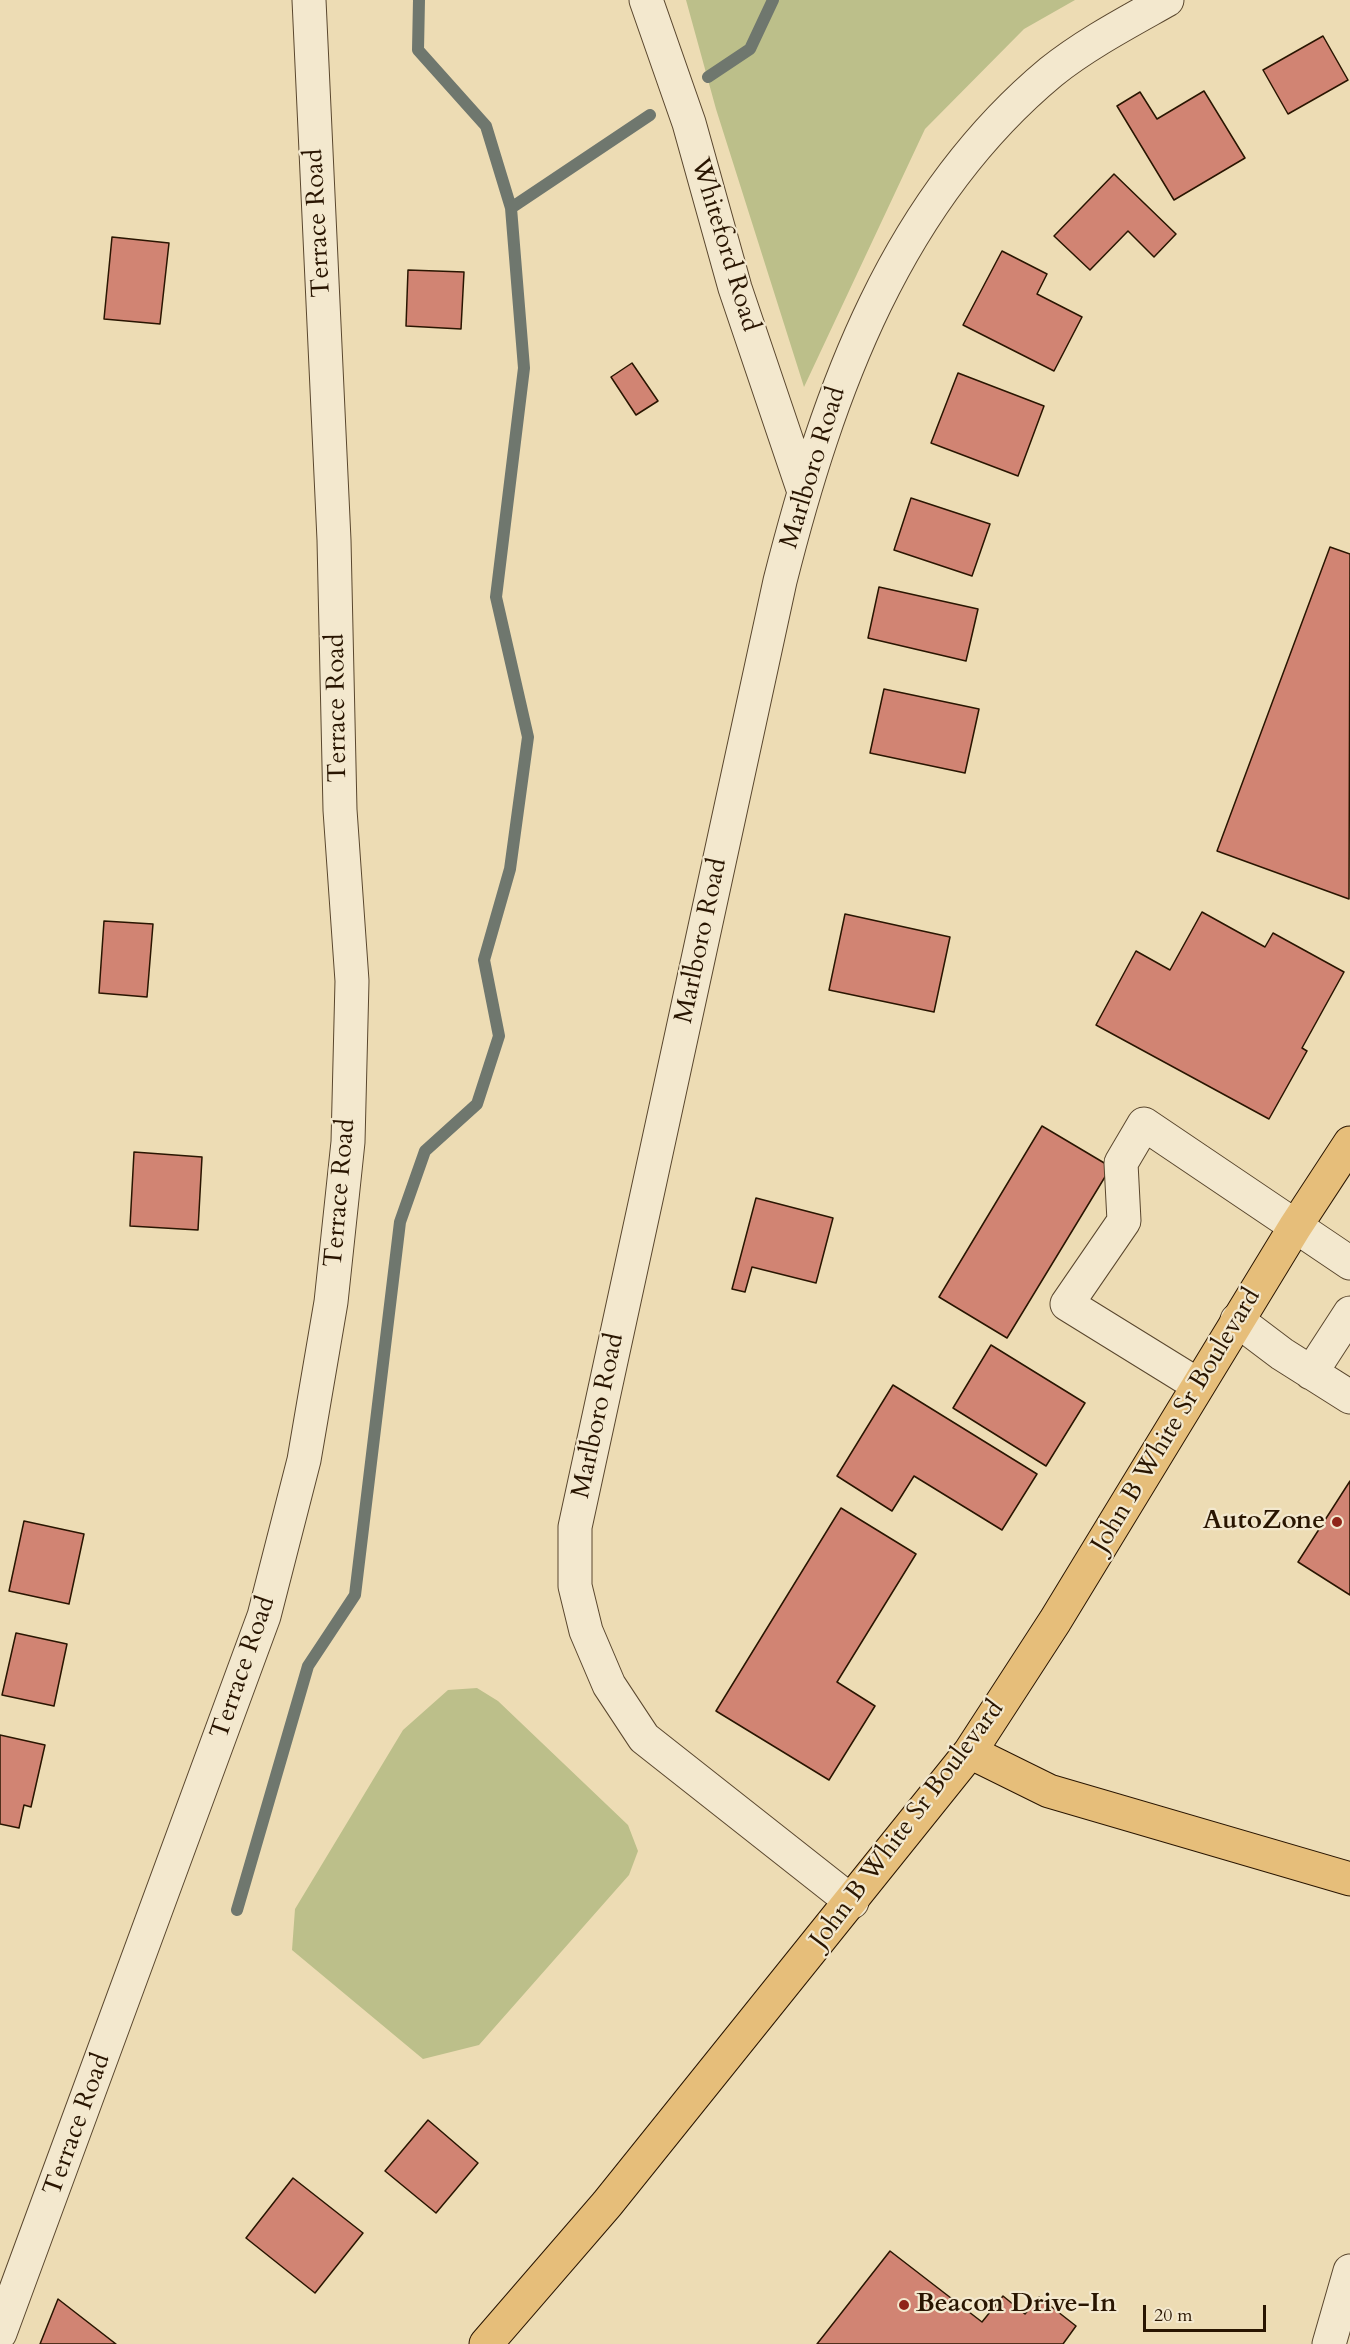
<!DOCTYPE html>
<html>
<head>
<meta charset="utf-8">
<style>
	body { margin:0 }
	#map { position:relative; width:1350px; height:2344px; overflow:hidden; background:#eddcb4; font-family:Cardo,serif }
	canvas { display:block }
	.scale { position:absolute; left:1143px; top:2305px; width:123px; height:27px; box-sizing:border-box; border:3px solid #291501; border-top:0; padding-left:8px; font-size:18px; line-height:21px; white-space:nowrap; color:#291501; -webkit-text-stroke:4px #f3e8ce; paint-order:stroke }
</style>
</head>
<body>
<div id="map">
<canvas width="1350" height="2344"></canvas>
<div class="scale">20 m</div>
</div>
<script>
const c = document.querySelector('canvas').getContext('2d');
c.lineJoin = 'round';
function fill(path, color) { c.fillStyle = color; c.fill(path, 'evenodd'); }
function strokePath(path, color, width, dash) { c.strokeStyle = color; c.lineWidth = width; c.lineCap = dash ? 'butt' : 'round'; c.setLineDash(dash || []); c.stroke(path); }
function write(font, color, halo, rows, align = 'center') {
  c.font = font + ' Cardo,serif'; c.lineWidth = 4.5; c.setLineDash([]); c.textBaseline = 'middle'; c.strokeStyle = halo; c.fillStyle = color; for (const [text, x, y, turn = 0] of rows) {
    c.save(); c.translate(x, y); c.rotate((+turn || 0) * Math.PI / 180); c.textAlign = isNaN(turn) ? turn : align; if (halo) c.strokeText(text, 0, 0); c.fillText(text, 0, 0); c.restore();
  }
}
const green = new Path2D(`
	M686 0H1075L1024 29 925 129 804 387 716 109Z
	M477 1688 498 1701 628 1825 638 1851 629 1875 479 2045 423 2059 292 1950 295 1909 403 1730 448 1690Z`);
const stream = new Path2D(`
	M708 77 750 49 773 0
	M511 208 650 115
	M237 1910 308 1666 355 1595 400 1222 425 1151 477 1104 499 1036 484 960 510 869 528 737 496 597 524 368 511 208 486 126 418 50 419 0`);
const building = new Path2D(`
	M1323 36 1348 80 1288 114 1263 70Z
	M1204 91 1245 158 1174 200 1117 106 1140 92 1157 119Z
	M1114 174 1176 234 1154 257 1128 231 1090 270 1054 236Z
	M112 237 169 243 160 324 104 319Z
	M1002 251 1047 274 1037 294 1082 317 1054 371 963 325Z
	M408 270 464 272 461 329 406 326Z
	M632 363 658 401 636 415 611 377Z
	M958 373 1044 406 1018 476 931 443Z
	M911 498 990 524 972 576 894 550Z
	M1330 547 1350 554 1349 899 1217 851Z
	M879 587 978 609 966 661 868 638Z
	M884 689 979 709 965 773 870 753Z
	M1202 912 1265 947 1273 933 1344 972 1302 1048 1307 1051 1269 1119 1096 1025 1136 951 1170 970Z
	M845 914 950 937 934 1012 829 990Z
	M104 921 153 924 147 997 99 993Z
	M1042 1126 1111 1167 1007 1338 939 1297Z
	M134 1152 202 1157 198 1230 130 1226Z
	M756 1198 833 1218 816 1283 752 1267 745 1292 732 1289Z
	M991 1345 1085 1403 1046 1466 953 1408Z
	M893 1385 1037 1474 1002 1530 914 1476 892 1511 837 1476Z
	M1350 1481V1595L1298 1562Z
	M841 1508 916 1554 837 1682 875 1706 829 1780 716 1711Z
	M24 1521 84 1534 69 1604 9 1591Z
	M16 1633 67 1644 54 1706 2 1695Z
	M0 1735 45 1745 31 1807 24 1805 19 1828 0 1824Z
	M428 2120 478 2163 436 2213 385 2171Z
	M293 2178 363 2233 315 2293 246 2238Z
	M890 2251 982 2322 1003 2296 1025 2314 1039 2297 1076 2326 1063 2344H817Z
	M58 2299 116 2344H40Z`);
const minor = new Path2D(`
	M646 0 689 123 735 288 803 489
	M1237 1320 1282 1354 1350 1397
	M1311 1373 1350 1313
	M1198 1385 1067 1304 1124 1221 1121 1163 1144 1124 1350 1263
	M852 1902 644 1738 609 1685 586 1631 575 1586V1527L780 581C828 391 896 201 1051 72 1086 44 1128 22 1167 0
	M0 2333 264 1616 304 1460 331 1302 348 1142 352 981 340 810 334 540 309 0
	M1329 2344 1350 2271`);
const major = new Path2D(`
	M970 1752 1049 1791 1350 1879
	M486 2344 607 2204 970 1752 1055 1621 1295 1227 1350 1143`);
const markers = [
	[1337,1522,6,"#8f2418"],
	[904,2305,6,"#8f2418"]
];
const streetNames = [
	["Terrace Road",319,223,-93],
	["Whiteford Road",724,245,73],
	["Marlboro Road",814,468,-73],
	["Terrace Road",338,708,-91],
	["Marlboro Road",702,941,-78],
	["Terrace Road",341,1193,-85],
	["Marlboro Road",599,1416,-78],
	["John B White Sr Boulevard",1177,1421,-59],
	["Terrace Road",244,1668,-71],
	["John B White Sr Boulevard",908,1825,-53],
	["Terrace Road",78,2125,-70]
];
const poiNames = [
	["AutoZone",1325,1522],
	["Beacon Drive-In",916,2305,"left"]
];
fill(green, '#bcbf8a');
strokePath(stream, '#6f776e', 12);
fill(building, '#d18473');
strokePath(building, '#291501', 1.5);
strokePath(minor, '#5a472e', 35);
strokePath(major, '#291501', 35);
strokePath(minor, '#f3e8ce', 33);
strokePath(major, '#e6be7a', 33);
for (const [x, y, r, color] of markers) { const dot = new Path2D(); dot.arc(x, y, r, 0, 2 * Math.PI); c.fillStyle = color; c.fill(dot); strokePath(dot, '#f3e8ce', 2); }
write('26px', '#291501', '#f3e8ce', streetNames);
write('bold 26px', '#291501', '#f3e8ce', poiNames, 'right');
</script>
</body>
</html>
